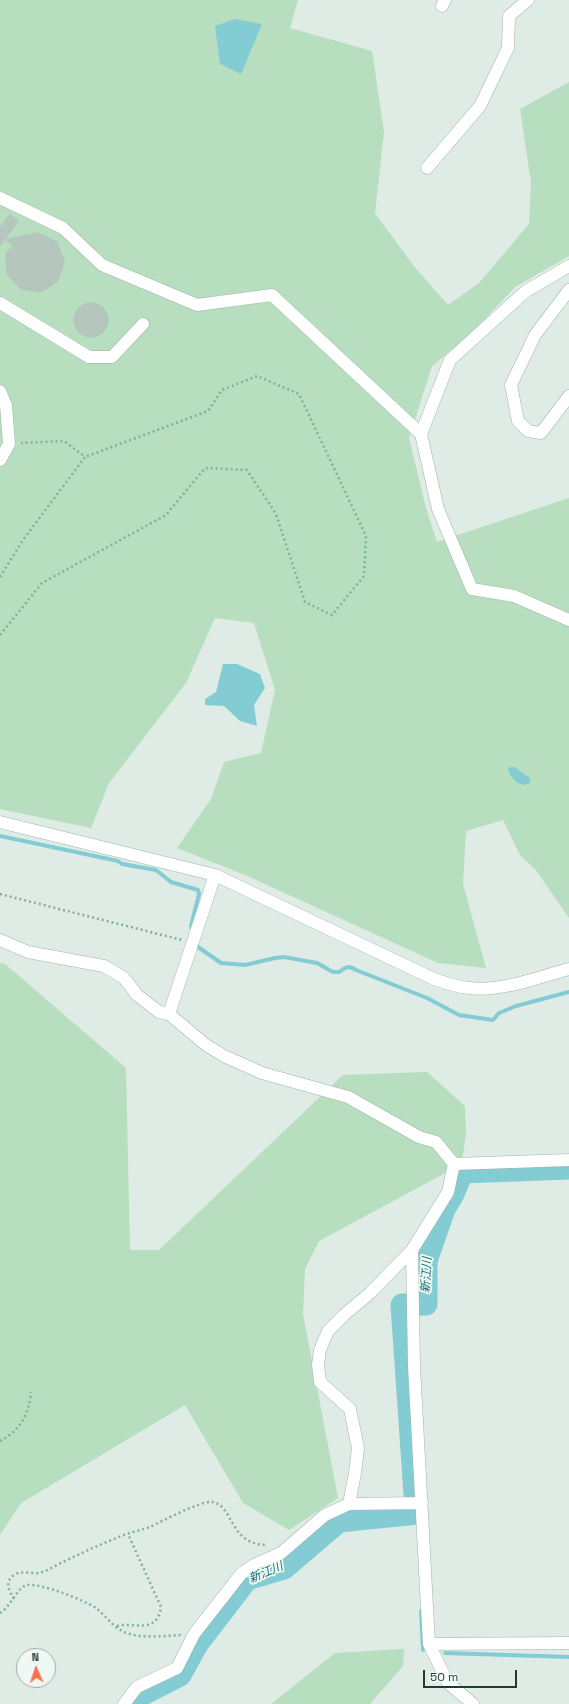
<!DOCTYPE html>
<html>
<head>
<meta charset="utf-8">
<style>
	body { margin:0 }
	#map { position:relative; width:569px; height:1704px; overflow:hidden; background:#dfebe5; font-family:"Space Grotesk",sans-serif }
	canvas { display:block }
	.north { position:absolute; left:16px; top:1648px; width:40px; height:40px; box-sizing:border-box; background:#f0f8f3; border:1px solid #9cada6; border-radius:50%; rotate:357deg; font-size:11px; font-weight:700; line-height:16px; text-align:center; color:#1f3c33 }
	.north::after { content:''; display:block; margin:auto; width:14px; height:18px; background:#fa714f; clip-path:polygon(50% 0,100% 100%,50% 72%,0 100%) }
	.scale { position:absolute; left:423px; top:1670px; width:94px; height:18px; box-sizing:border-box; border:2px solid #1f3c33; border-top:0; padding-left:5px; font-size:12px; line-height:14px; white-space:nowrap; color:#1f3c33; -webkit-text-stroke:3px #f0f8f3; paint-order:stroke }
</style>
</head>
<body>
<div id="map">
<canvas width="569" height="1704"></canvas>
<div class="north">N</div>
<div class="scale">50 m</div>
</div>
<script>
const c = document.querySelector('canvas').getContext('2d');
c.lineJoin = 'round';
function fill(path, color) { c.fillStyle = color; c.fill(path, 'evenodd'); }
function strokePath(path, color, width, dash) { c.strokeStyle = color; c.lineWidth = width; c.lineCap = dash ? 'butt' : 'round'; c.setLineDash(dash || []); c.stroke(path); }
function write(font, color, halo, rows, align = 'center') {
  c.font = font + ' "Space Grotesk","Noto Sans JP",sans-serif'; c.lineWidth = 3.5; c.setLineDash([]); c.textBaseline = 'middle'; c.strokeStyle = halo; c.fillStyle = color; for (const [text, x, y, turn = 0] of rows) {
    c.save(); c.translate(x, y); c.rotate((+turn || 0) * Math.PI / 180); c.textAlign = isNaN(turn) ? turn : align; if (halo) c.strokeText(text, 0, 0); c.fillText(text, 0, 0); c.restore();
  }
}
const green = new Path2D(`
	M0 0H298L290 28 372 51 384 132 375 213 413 265 448 305 479 283 529 224 531 182 520 109 569 82V256L515 287 471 334 432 366 409 438 426 508 437 542 569 498V918L536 870 520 855 503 820 466 831 463 884 486 968 438 963 245 875 177 848 211 799 224 762 261 753 275 690 254 623 215 618 186 683 109 783 91 828 0 809Z
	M0 963 5 964 126 1068 130 1250H159L343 1075 427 1072 465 1106 466 1134 461 1167 449 1171 319 1241 305 1269 303 1314 338 1498 289 1530 243 1503 185 1405 21 1503 0 1535Z
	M404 1649 403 1666 370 1704H271L335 1653Z`);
const water = new Path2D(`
	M235 19 262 24 241 74 220 64 215 26Z
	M223 664H237L260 674 265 688 254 705 257 726 240 721 224 706 205 705V699L216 692Z
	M510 767H514L530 778V783C520 789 510 778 508 769Z`);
const stream = new Path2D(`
	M0 836 118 861 122 864 156 870 171 882 198 890 199 894 191 926 193 932
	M196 943 198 947 221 963 245 965 275 958 284 957 317 963 333 972H339C346 967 348 965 356 970L427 998 459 1015 493 1020 499 1013 516 1006 569 992
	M421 1611 423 1650
	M445 1653 569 1657`);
const river = new Path2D(`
	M415 1494 402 1305 426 1304V1261L444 1209 453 1194 462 1172 569 1168
	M133 1704 141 1695 180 1675 197 1644 247 1579 284 1568 339 1521 417 1513`);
const building = new Path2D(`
	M10 215 18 221 0 246V228Z
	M38 233 57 242 64 261 58 281 41 292 21 289 7 274 6 254 13 245 6 240Z
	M74 320a17 17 0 1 1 34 0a17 17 0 1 1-34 0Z`);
const path = new Path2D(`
	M0 577 23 540 85 457 64 441 21 443
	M0 635 42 583 166 515 205 468 247 470 276 514 305 602 332 615 364 576 366 536 299 394 257 376 222 390 208 411 85 457
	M0 894 182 940
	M0 1441C20 1431 29 1414 31 1392
	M14 1599C9 1590 4 1582 14 1575 21 1570 30 1574 38 1573 45 1572 51 1568 57 1565 79 1554 101 1544 124 1535 132 1532 141 1530 150 1527 162 1521 201 1501 211 1502 234 1503 228 1545 267 1545
	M0 1613C10 1608 17 1587 27 1585 41 1583 84 1600 96 1608 105 1615 113 1627 124 1632 141 1639 163 1636 181 1635
	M117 1626C131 1621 157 1636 161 1607L128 1534`);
const minor = new Path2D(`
	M442 6 445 0
	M427 168 480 106 508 48 509 16 528 0
	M0 198 63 228 102 265 197 305 272 295 421 434 438 509 472 589 514 596 569 620
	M569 290 535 335 511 385 518 421 528 431 541 433 569 396
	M0 303 89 357H112L143 324
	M0 391 6 405 9 444 0 460
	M421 434 450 360 526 291 569 266
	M0 822 215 875 434 979C445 983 457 987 469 988 502 992 538 977 569 969
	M0 940 28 952 104 966 124 978 137 995 150 1005 159 1012 169 1014 206 1045 224 1056 262 1073 348 1097 419 1137 436 1142 454 1164
	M169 1014 215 875
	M454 1164 569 1160
	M412 1250 414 1366 429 1644 448 1683 473 1704
	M349 1504 355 1473 358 1448 350 1409 320 1382 318 1365 320 1350 328 1331 344 1315 370 1293 412 1250 448 1192 454 1164
	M429 1644 569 1643
	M124 1704 137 1687 177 1668 194 1634 241 1574 254 1565 281 1553 325 1515 349 1504 422 1503`);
const waterNames = [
	["新江川",427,1275,-87],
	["新江川",266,1573,-23]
];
fill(green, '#b7debf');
fill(water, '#84ccd4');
strokePath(stream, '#84ccd4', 4);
strokePath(river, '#84ccd4', 23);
fill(building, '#b4c6be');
strokePath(building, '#b1c5bc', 1);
strokePath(minor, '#a2b3ac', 13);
strokePath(path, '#7eb19e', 2.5, [2, 3]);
strokePath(minor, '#fff', 12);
write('italic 12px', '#166f7b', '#f0f8f3', waterNames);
</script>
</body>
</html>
